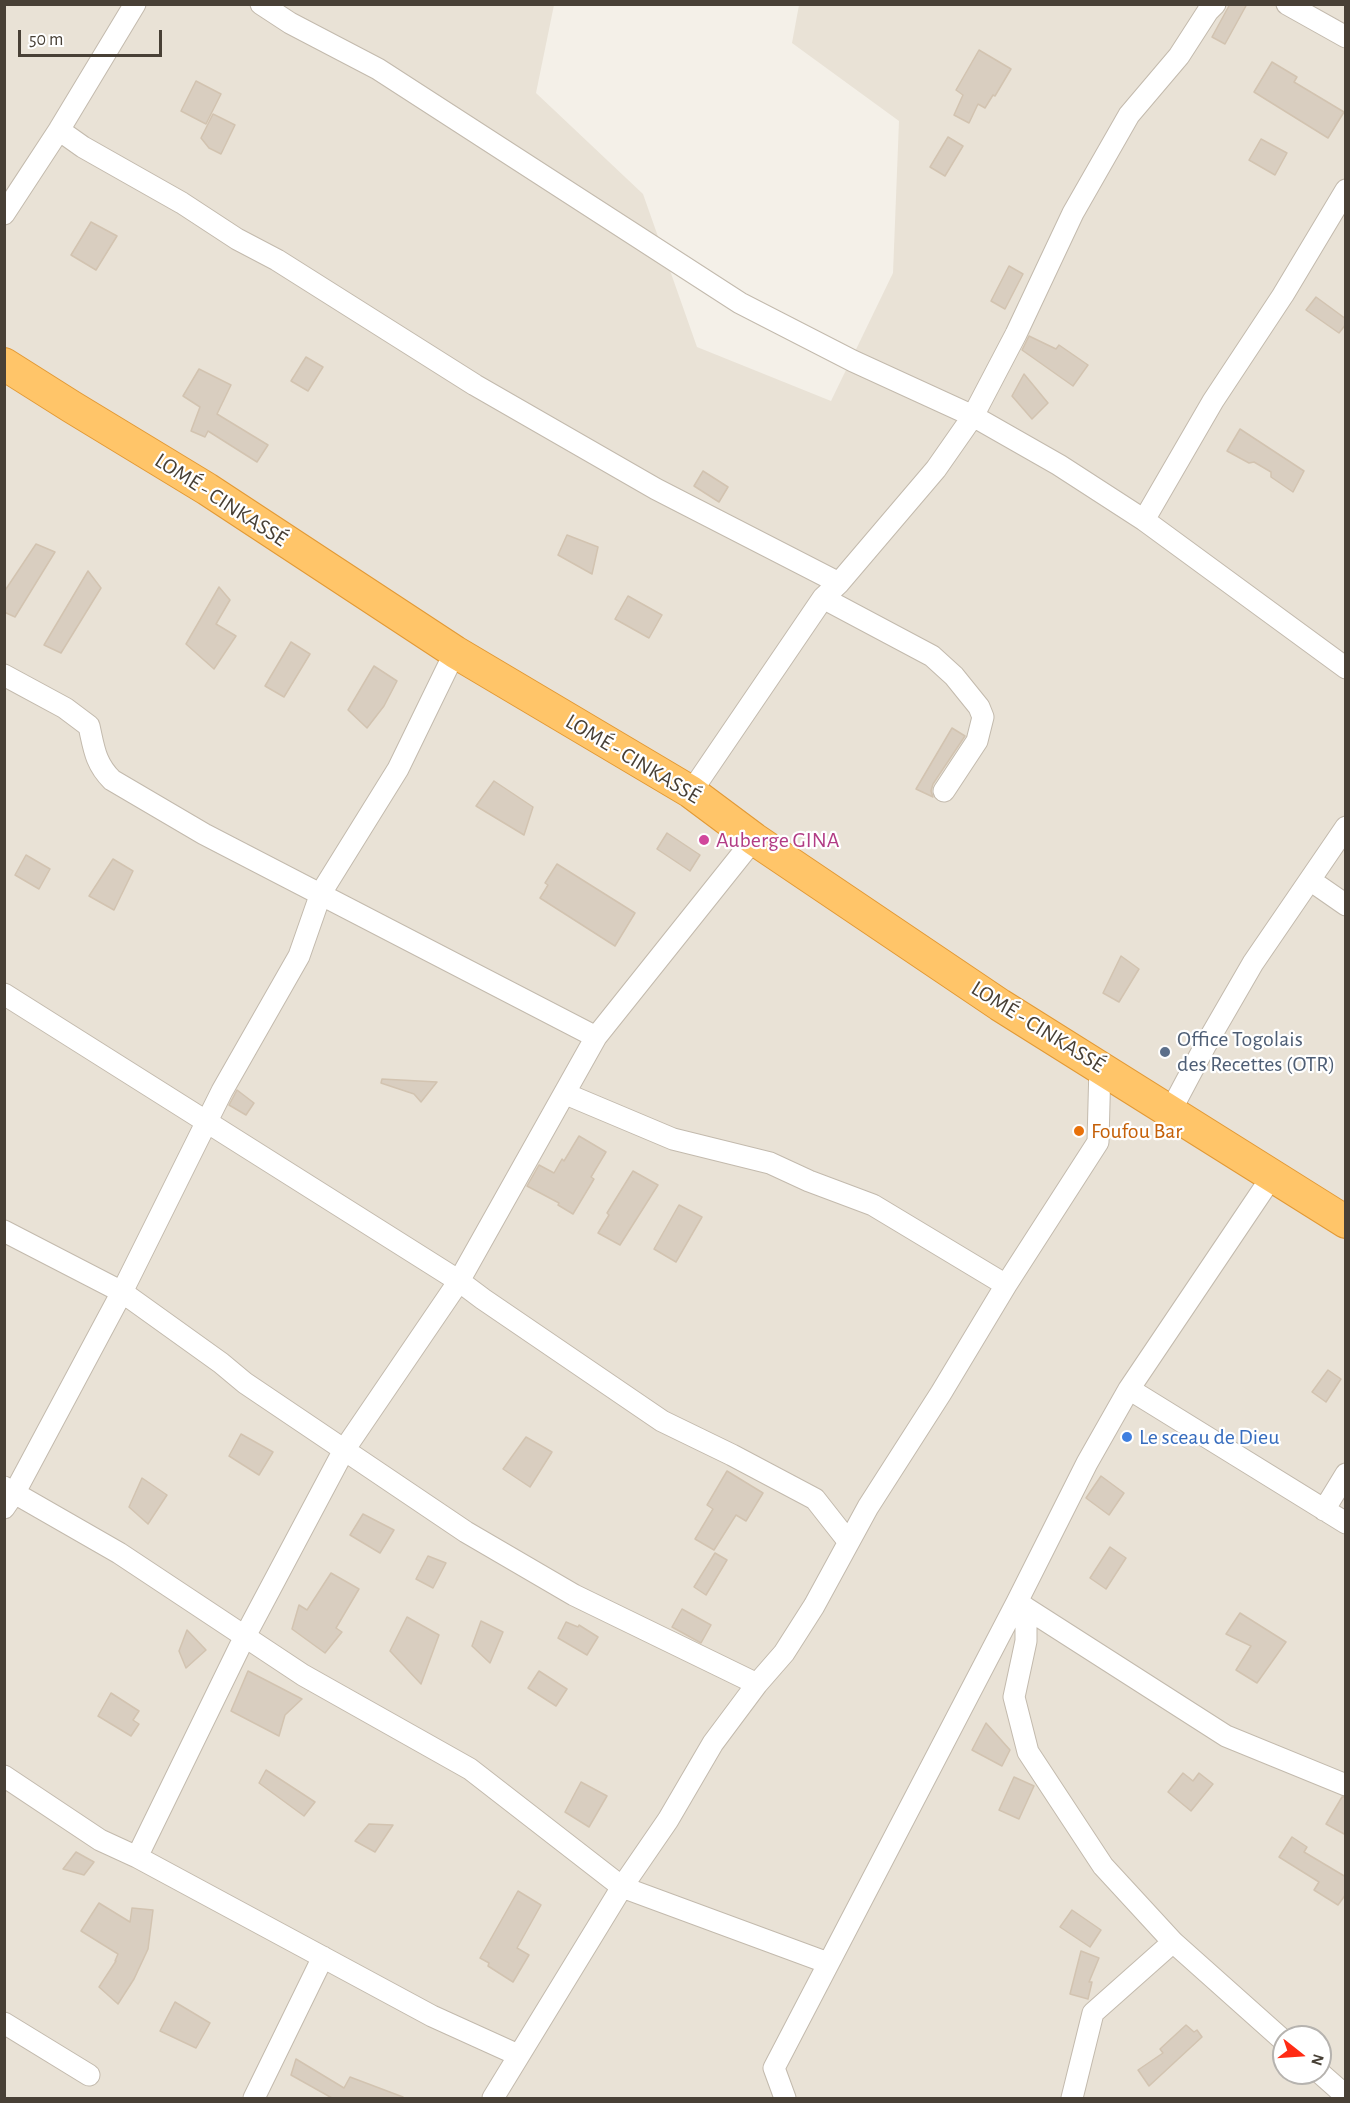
<!DOCTYPE html>
<html>
<head>
<meta charset="utf-8">
<style>
	body { margin:0 }
	#map { position:relative; width:1350px; height:2103px; overflow:hidden; background:#f4f0e8; font-family:"Alegreya Sans",sans-serif }
	canvas { display:block }
	.frame { position:absolute; inset:0; border:6px solid #484036; pointer-events:none }
	.north { position:absolute; left:1272px; top:2025px; width:60px; height:60px; box-sizing:border-box; background:#fff; border:2px solid #b6b3af; border-radius:50%; rotate:107deg; font-size:16px; font-weight:700; line-height:24px; text-align:center; color:#484036 }
	.north::after { content:''; display:block; margin:auto; width:21px; height:27px; background:#ff2c15; clip-path:polygon(50% 0,100% 100%,50% 72%,0 100%) }
	.scale { position:absolute; left:18px; top:30px; width:144px; height:27px; box-sizing:border-box; border:3px solid #484036; border-top:0; padding-left:8px; font-size:18px; line-height:21px; white-space:nowrap; color:#484036; -webkit-text-stroke:4px #fff; paint-order:stroke }
</style>
</head>
<body>
<div id="map">
<canvas width="1350" height="2103"></canvas>
<div class="frame"></div>
<div class="north">N</div>
<div class="scale">50 m</div>
</div>
<script>
const c = document.querySelector('canvas').getContext('2d');
c.lineJoin = 'round';
function fill(path, color) { c.fillStyle = color; c.fill(path, 'evenodd'); }
function strokePath(path, color, width, dash) { c.strokeStyle = color; c.lineWidth = width; c.lineCap = dash ? 'butt' : 'round'; c.setLineDash(dash || []); c.stroke(path); }
function write(font, color, halo, rows, align = 'center') {
  c.font = font + ' "Alegreya Sans",sans-serif'; c.lineWidth = 4.5; c.setLineDash([]); c.textBaseline = 'middle'; c.strokeStyle = halo; c.fillStyle = color; for (const [text, x, y, turn = 0] of rows) {
    c.save(); c.translate(x, y); c.rotate((+turn || 0) * Math.PI / 180); c.textAlign = isNaN(turn) ? turn : align; if (halo) c.strokeText(text, 0, 0); c.fillText(text, 0, 0); c.restore();
  }
}
const residential = new Path2D(`
	M5 5H554L536 93 643 194 697 347 831 401 893 273 899 121 792 43 799 5H1345V2098H5ZM1284 2037H1320V2073H1284Z`);
const building = new Path2D(`
	M1230 4H1247L1225 44 1212 37Z
	M979 50 1011 69 995 96 993 95 985 108 978 104 969 123 954 115 963 95 956 90Z
	M1272 62 1297 77 1294 82 1344 112 1328 138 1254 92Z
	M196 81 221 94 206 124 181 111Z
	M213 114 235 125 221 154 209 148 201 138Z
	M948 137 963 146 945 176 930 167Z
	M1261 139 1287 153 1275 175 1249 160Z
	M91 222 117 236 96 270 71 255Z
	M1009 266 1023 274 1005 309 991 301Z
	M1316 297 1346 319V324L1339 333 1306 310Z
	M1029 336 1056 349 1059 345 1088 365 1073 386 1022 350Z
	M306 357 323 367 308 391 291 381Z
	M199 369 231 385 217 414 268 445 257 462 208 431 205 437 191 431 200 407 183 396Z
	M1024 374 1048 403 1032 419 1012 396Z
	M1240 429 1304 471 1293 492 1271 477V472L1254 462 1249 463 1227 451Z
	M703 471 728 487 719 502 694 486Z
	M567 535 598 547 592 574 558 555Z
	M36 544 55 552 15 617 4 612V592Z
	M88 571 101 588 61 653 44 645Z
	M219 587 230 600 216 624 236 636 214 669 186 644Z
	M628 596 662 615 649 638 615 619Z
	M291 642 310 654 284 697 265 686Z
	M374 666 397 681 384 706 367 728 348 710Z
	M952 728 965 736 933 784 931 791 933 797 916 789Z
	M494 781 533 807 524 835 476 806Z
	M667 833 700 855 690 871 657 849Z
	M26 855 50 869 39 889 15 875Z
	M113 859 133 871 114 910 89 896Z
	M557 864 635 913 615 946 540 898 548 885 545 883Z
	M1121 956 1139 969 1119 1002 1103 993Z
	M382 1079 437 1082 421 1102 414 1094 381 1083Z
	M237 1090 254 1103 246 1115 229 1105Z
	M579 1136 606 1152 591 1177 594 1179 573 1214 558 1205 559 1203 527 1186 539 1165 554 1173 562 1159 564 1161Z
	M633 1171 658 1185 620 1245 598 1233 609 1215 607 1213Z
	M679 1205 702 1217 676 1262 654 1249Z
	M1328 1370 1341 1379 1326 1402 1312 1392Z
	M241 1434 273 1452 259 1475 229 1456Z
	M526 1437 552 1452 530 1487 503 1469Z
	M727 1471 763 1493 746 1521 736 1515 714 1550 695 1539 713 1509 707 1505Z
	M1101 1476 1124 1493 1109 1515 1086 1498Z
	M142 1478 167 1495 148 1524 129 1507Z
	M363 1514 394 1530 380 1553 350 1535Z
	M1110 1547 1126 1558 1106 1589 1090 1578Z
	M715 1553 727 1560 706 1595 694 1587Z
	M428 1556 446 1563 433 1588 416 1579Z
	M331 1573 359 1589 336 1628 342 1632 325 1653 292 1629 299 1605 307 1610Z
	M682 1609 711 1625 701 1643 672 1627Z
	M1240 1613 1286 1642 1257 1683 1236 1670 1251 1646 1226 1634Z
	M407 1617 439 1635 421 1684 390 1651Z
	M481 1621 503 1632 490 1663 472 1646Z
	M566 1622 578 1627 579 1625 598 1637 587 1655 558 1638Z
	M187 1630 206 1650 186 1668 179 1651Z
	M248 1671 302 1699 285 1715 279 1736 231 1711Z
	M539 1671 567 1689 556 1706 528 1688Z
	M111 1693 139 1711 133 1720 139 1724 131 1736 98 1716Z
	M986 1723 1010 1750 1002 1766 972 1750Z
	M266 1770 315 1802 304 1816 259 1783Z
	M1183 1773 1193 1781 1199 1773 1213 1784 1191 1811 1168 1792Z
	M1014 1777 1034 1786 1019 1819 999 1810Z
	M581 1782 607 1796 589 1827 565 1812Z
	M1342 1797H1346V1835L1326 1824Z
	M369 1824 393 1825 375 1852 355 1841Z
	M1292 1837 1307 1847 1304 1852 1346 1877V1894L1338 1905 1314 1890 1319 1882 1279 1857Z
	M76 1852 94 1862 84 1875 63 1869Z
	M518 1891 541 1905 517 1948 529 1955 513 1982 488 1966 489 1963 480 1958Z
	M99 1903 130 1922 132 1908 153 1910 148 1949 134 1979 118 2004 99 1987 116 1961H115L118 1954 81 1931Z
	M1072 1910 1101 1930 1090 1947 1060 1927Z
	M1081 1951 1099 1958 1089 1982H1092L1088 1999 1070 1994Z
	M175 2002 210 2023 196 2048 160 2031Z
	M1186 2025 1194 2032 1197 2030 1202 2037 1149 2086 1138 2070 1163 2053 1160 2049Z
	M296 2059 344 2088 350 2077 403 2097 402 2098H332L291 2075Z`);
const minor = new Path2D(`
	M261 4 290 23 378 69 740 303 853 361 973 416 1016 334 1073 213 1129 115 1179 56 1208 11 1215 4
	M1287 4 1346 37
	M59 130 83 147 182 203 237 239 277 260 475 385 656 489 839 583
	M4 214 59 130 135 4
	M1144 520 1213 401 1283 295 1346 190
	M823 598 932 656 954 676 979 707 983 717 977 741 944 791
	M4 675 65 708 89 726C94 748 95 763 112 780L204 834 596 1037
	M691 792 823 598 839 583 936 469 973 416 1059 465 1144 520 1346 668
	M1310 880 1346 905
	M4 994 459 1281 483 1299 662 1421 732 1455 815 1499 848 1541
	M566 1094 673 1139 770 1163 809 1181 873 1205 1006 1285
	M1171 1110 1205 1046 1253 963 1346 827
	M4 1231 122 1292 221 1363 245 1383 466 1532 574 1595 757 1684
	M1129 1389 1346 1523
	M4 1487 119 1553 303 1675 470 1769 622 1887 828 1963
	M4 1508 15 1492 122 1292 222 1091 299 956 321 893 398 769 455 652
	M1324 1510 1346 1474
	M1017 1602 1026 1608V1641L1014 1697 1028 1752 1103 1866 1173 1942 1284 2041
	M1026 1608 1226 1736 1346 1785
	M4 1776 100 1840 137 1857 432 2016 518 2055
	M137 1857 244 1638 344 1450 459 1281 596 1037 754 839
	M4 2023 89 2075
	M1320 2073 1346 2096
	M254 2098 323 1957
	M493 2098 622 1887 668 1820 713 1743 757 1684 784 1653 814 1606 868 1507 941 1393 1006 1285 1098 1142 1100 1065
	M785 2098 774 2068 1017 1602 1087 1463 1129 1389 1273 1175
	M1072 2098 1093 2013 1173 1942`);
const highway = new Path2D(`
	M4 364 72 407 207 489 455 652 691 792 754 839 1000 1005 1346 1222`);
const markers = [
	[704,840,6,"#d1479c"],
	[1165,1052,6,"#5c6f8a"],
	[1079,1131,6,"#e8710a"],
	[1127,1437,6,"#3f7fe0"]
];
const streetNames = [
	["LOMÉ - CINKASSÉ",221,500,33],
	["LOMÉ - CINKASSÉ",633,759,31],
	["LOMÉ - CINKASSÉ",1038,1027,32]
];
const hotelNames = [
	["Auberge GINA",716,840]
];
const serviceNames = [
	["Office Togolais",1177,1039],
	["des Recettes (OTR)",1177,1064]
];
const foodNames = [
	["Foufou Bar",1091,1131]
];
const shopNames = [
	["Le sceau de Dieu",1139,1437]
];
fill(residential, '#e9e2d6');
fill(building, '#d9cec0');
strokePath(building, '#d2c3b0', 1.5);
strokePath(minor, '#c3baad', 23);
strokePath(highway, '#e29935', 34);
strokePath(minor, '#fff', 21);
strokePath(highway, '#ffc569', 32);
for (const [x, y, r, color] of markers) { const dot = new Path2D(); dot.arc(x, y, r, 0, 2 * Math.PI); c.fillStyle = color; c.fill(dot); strokePath(dot, '#fff', 2); }
write('22px', '#484036', '#fff', streetNames);
write('22px', '#b23c85', '#fff', hotelNames, 'left');
write('22px', '#4e5e75', '#fff', serviceNames, 'left');
write('22px', '#c56008', '#fff', foodNames, 'left');
write('22px', '#366cbe', '#fff', shopNames, 'left');
</script>
</body>
</html>
